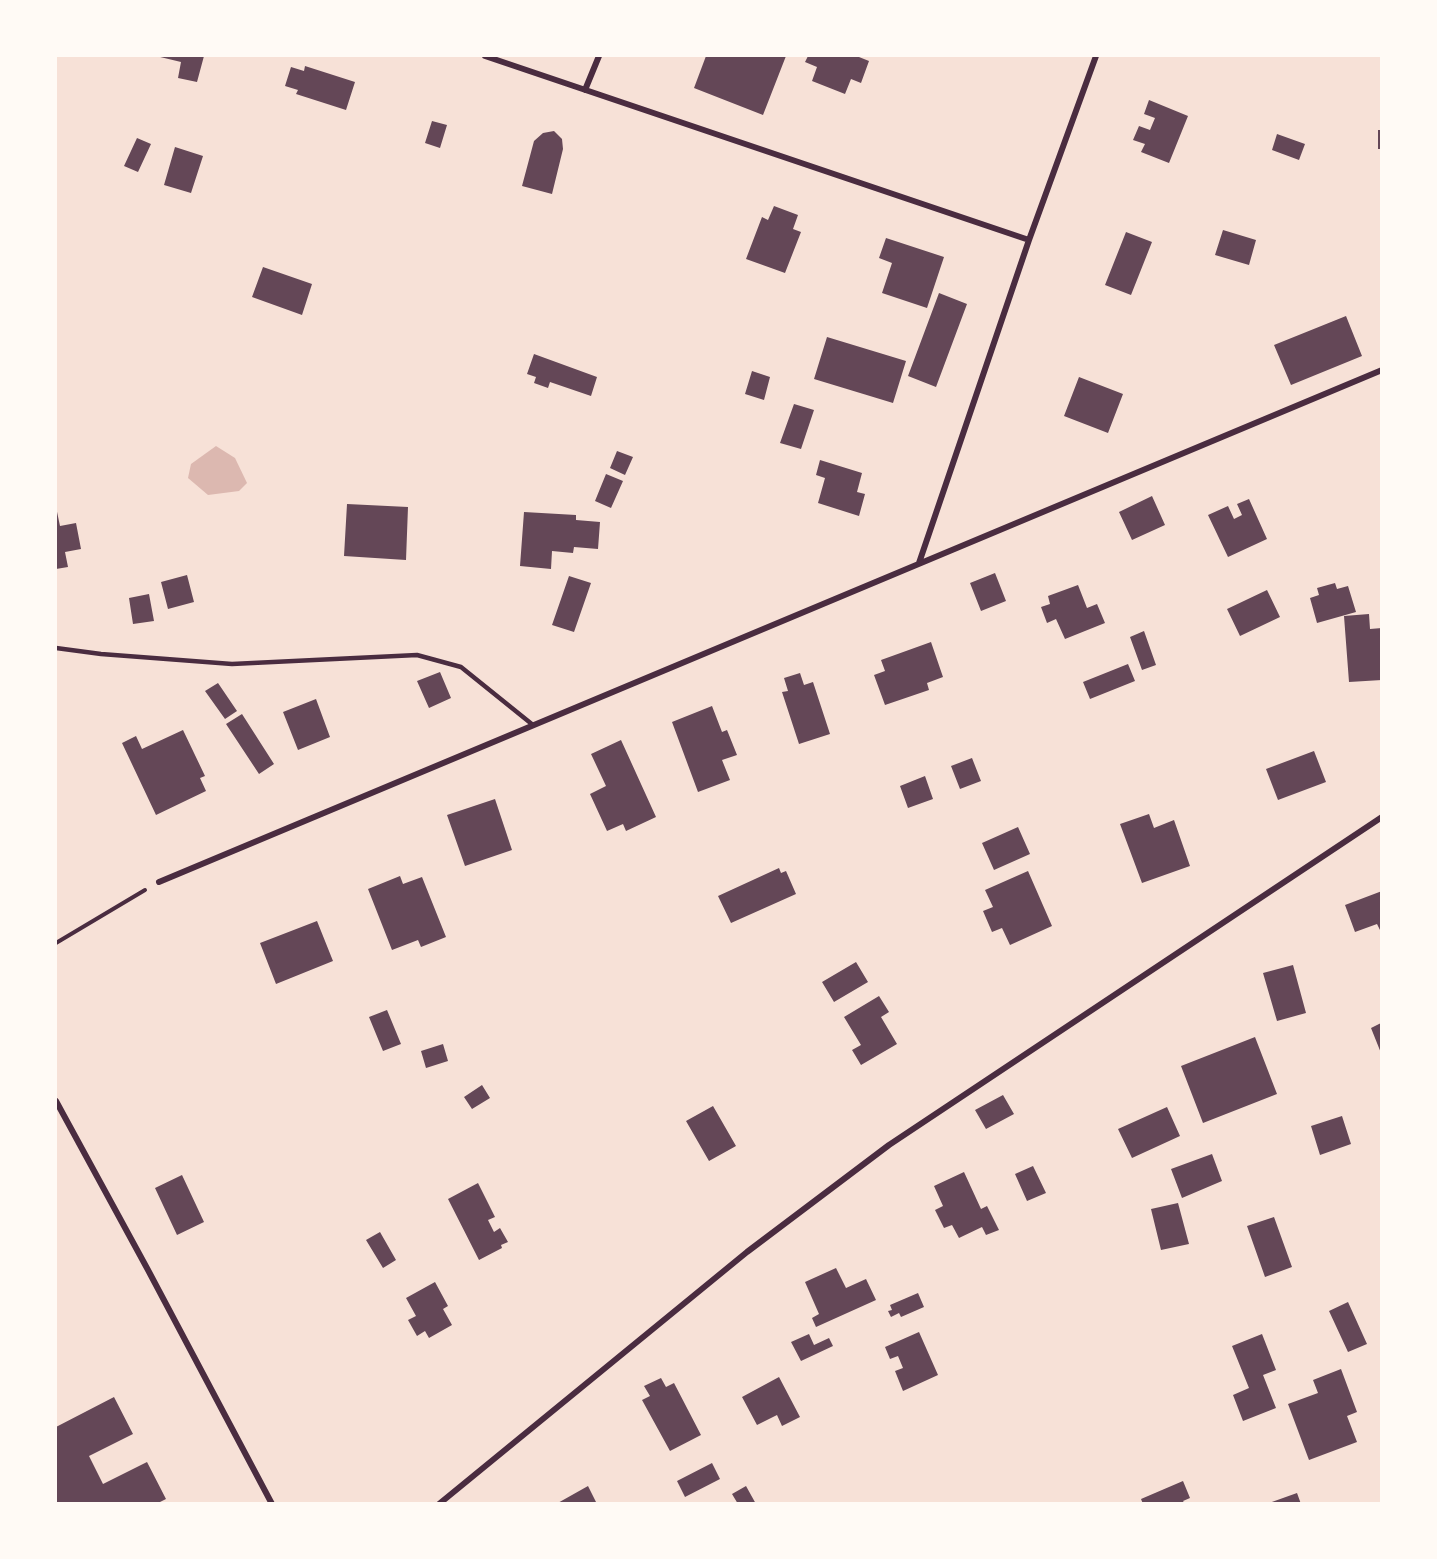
<!DOCTYPE html>
<html>
<head>
<meta charset="utf-8">
<style>
	body { margin:0 }
	#map { position:relative; width:1437px; height:1559px; overflow:hidden; background:#f7e1d7; font-family:Montserrat,sans-serif }
	canvas { display:block }
	.frame { position:absolute; inset:0; border:57px solid #fffaf5; pointer-events:none }
</style>
</head>
<body>
<div id="map">
<canvas width="1437" height="1559"></canvas>
<div class="frame"></div>
</div>
<script>
const c = document.querySelector('canvas').getContext('2d');
c.lineJoin = 'round';
function fill(path, color) { c.fillStyle = color; c.fill(path, 'evenodd'); }
function strokePath(path, color, width, dash) { c.strokeStyle = color; c.lineWidth = width; c.lineCap = dash ? 'butt' : 'round'; c.setLineDash(dash || []); c.stroke(path); }
const water = new Path2D(`
	M216 446 235 458 247 483 239 491 208 495 188 478 191 464Z`);
const building = new Path2D(`
	M156 56H204L197 82 178 78 181 62Z
	M706 56H786L763 115 694 88Z
	M808 56H860L859 57 869 61 861 83 851 79 845 94 812 81 817 67 805 62Z
	M305 66 355 82 346 110 296 94 298 90 285 86 291 67 304 71Z
	M1149 100 1188 116 1169 163 1141 152 1145 144 1133 140 1139 126 1150 130 1155 118 1144 114Z
	M432 121 447 125 440 148 425 143Z
	M1378 130H1382V149H1378Z
	M554 131 562 139 563 149 552 194 522 186 534 141 543 133Z
	M1277 134 1305 144 1299 160 1272 150Z
	M137 138 151 144 138 172 124 166Z
	M175 147 203 156 191 193 164 185Z
	M774 206 798 215 793 229 801 232 785 273 746 259 762 217 768 220Z
	M1223 230 1256 240 1249 265 1215 255Z
	M1126 232 1152 242 1131 295 1105 285Z
	M886 238 944 257 927 308 882 293 892 263 879 258Z
	M263 267 312 284 302 315 252 297Z
	M939 293 967 304 936 387 908 376Z
	M1346 316 1362 356 1291 385 1274 345Z
	M827 337 906 361 893 403 814 379Z
	M534 354 597 377 591 396 550 382 548 388 534 383 536 377 527 374Z
	M752 371 770 377 764 400 745 394Z
	M1079 377 1123 394 1108 433 1064 416Z
	M794 404 814 410 801 449 780 443Z
	M617 451 633 457 625 475 610 468Z
	M820 460 862 473 857 492 865 494 859 516 818 503 825 478 816 475Z
	M606 474 623 481 611 508 595 501Z
	M1152 496 1165 525 1132 540 1119 512Z
	M1249 499 1267 539 1228 557 1208 515 1228 506 1234 519 1242 515 1237 504Z
	M347 504 408 507 406 560 344 556Z
	M56 507 60 526 76 523 81 549 65 552 68 567 56 569Z
	M524 512 576 515V520L600 522 598 549 574 547 573 553 552 551 551 569 520 566Z
	M995 573 1006 601 981 611 970 583Z
	M187 575 194 602 168 609 161 582Z
	M569 576 591 583 574 632 552 625Z
	M1335 583 1337 589 1348 586 1356 612 1317 623 1310 598 1319 595 1317 588Z
	M1078 585 1087 608 1097 604 1105 623 1065 639 1056 619 1047 623 1041 607 1050 604 1048 596Z
	M1267 590 1280 617 1240 636 1227 609Z
	M149 594 154 621 133 624 129 598Z
	M1369 614 1370 629 1382 628V680L1349 682 1344 616Z
	M1144 631 1156 665 1142 670 1130 637Z
	M931 642 943 677 927 683 929 690 885 705 874 675 885 671 881 660Z
	M1128 664 1135 681 1090 699 1083 682Z
	M440 672 451 698 429 708 417 681Z
	M800 673 804 685 813 682 830 734 799 744 782 692 788 691 784 678Z
	M218 683 237 711 225 719 205 691Z
	M316 699 330 737 298 750 283 712Z
	M712 706 722 732 727 730 737 755 722 760 730 780 698 792 672 722Z
	M242 714 274 764 259 774 226 724Z
	M183 730 205 776 200 778 206 791 156 815 122 743 136 736 142 749Z
	M621 740 656 817 626 831 623 824 607 831 590 794 606 786 591 754Z
	M1314 751 1326 782 1278 800 1266 769Z
	M972 758 981 781 960 789 951 766Z
	M925 776 933 799 908 808 900 786Z
	M495 799 512 850 465 866 447 815Z
	M1149 814 1154 828 1174 820 1190 866 1142 883 1120 824Z
	M1018 827 1030 854 994 870 982 843Z
	M779 868 781 873 786 871 796 894 731 923 718 896Z
	M1028 871 1052 926 1010 945 1002 928 992 932 983 911 993 907 985 890Z
	M400 876 403 884 422 877 446 937 421 947 418 940 392 950 368 889Z
	M1382 891V934L1377 924 1355 932 1345 905Z
	M317 921 333 961 276 984 260 943Z
	M856 962 868 982 834 1002 822 982Z
	M1293 965 1306 1013 1277 1021 1263 973Z
	M879 996 889 1012 881 1017 897 1044 861 1065 852 1050 861 1045 844 1017Z
	M387 1010 401 1044 383 1051 369 1017Z
	M1381 1023V1053L1371 1028Z
	M1255 1037 1277 1094 1203 1123 1181 1066Z
	M443 1044 448 1061 426 1068 421 1051Z
	M482 1085 490 1098 472 1109 464 1097Z
	M1003 1095 1014 1114 986 1129 975 1110Z
	M713 1106 736 1146 709 1161 686 1121Z
	M1167 1107 1180 1136 1132 1158 1118 1129Z
	M1342 1116 1351 1144 1320 1155 1311 1126Z
	M1212 1154 1222 1181 1182 1198 1171 1169Z
	M1033 1166 1046 1193 1027 1201 1015 1174Z
	M964 1172 981 1209 987 1206 999 1230 986 1235 982 1227 959 1238 952 1225 944 1228 935 1210 943 1206 934 1186Z
	M182 1175 204 1222 177 1235 155 1188Z
	M478 1183 495 1217 488 1220 494 1232 500 1228 508 1242 501 1245 502 1248 479 1260 448 1199Z
	M1178 1203 1189 1244 1161 1250 1151 1209Z
	M1274 1217 1292 1267 1265 1277 1247 1226Z
	M380 1232 396 1260 383 1268 366 1240Z
	M836 1268 846 1288 866 1279 876 1300 816 1327 812 1318 819 1314 805 1282Z
	M435 1282 448 1306 443 1309 452 1325 429 1338 425 1331 417 1336 408 1320 416 1316 406 1298Z
	M918 1293 924 1307 901 1317 899 1313 891 1317 888 1311 892 1310 890 1305Z
	M1348 1302 1367 1344 1348 1352 1329 1311Z
	M919 1332 938 1375 903 1391 895 1371 903 1368 898 1356 890 1359 885 1347Z
	M809 1334 814 1345 829 1338 833 1346 801 1361 791 1342Z
	M1262 1334 1276 1370 1263 1375 1276 1408 1243 1421 1233 1395 1249 1388 1232 1346Z
	M1341 1369 1357 1412 1347 1416 1357 1442 1309 1460 1288 1404 1318 1393 1313 1380Z
	M779 1377 800 1417 782 1426 777 1415 757 1425 742 1397Z
	M661 1378 666 1387 674 1383 701 1435 670 1451 642 1400 650 1396 644 1386Z
	M114 1397 133 1434 89 1456 103 1484 147 1462 166 1499 156 1504H56V1427Z
	M712 1463 720 1479 685 1497 677 1481Z
	M1183 1481 1190 1498 1183 1501 1185 1504H1143L1141 1499Z
	M588 1486 597 1504H556Z
	M746 1486 756 1504H738L732 1494Z
	M1297 1493 1301 1504H1269V1503Z`);
const path = new Path2D(`
	M56 943 145 890`);
const service = new Path2D(`
	M56 648 101 654 232 664 417 655 461 667 533 725`);
const minor = new Path2D(`
	M485 56 1029 240
	M585 90 599 56
	M919 563 1029 240 1096 56
	M159 882 1382 370
	M56 1101 148 1270 272 1504
	M439 1504 747 1252 889 1145 1382 817`);
fill(water, '#dcb8b0');
fill(building, '#644757');
strokePath(path, '#4a2c40', 4);
strokePath(service, '#4a2c40', 4.5);
strokePath(minor, '#4a2c40', 6);
</script>
</body>
</html>
